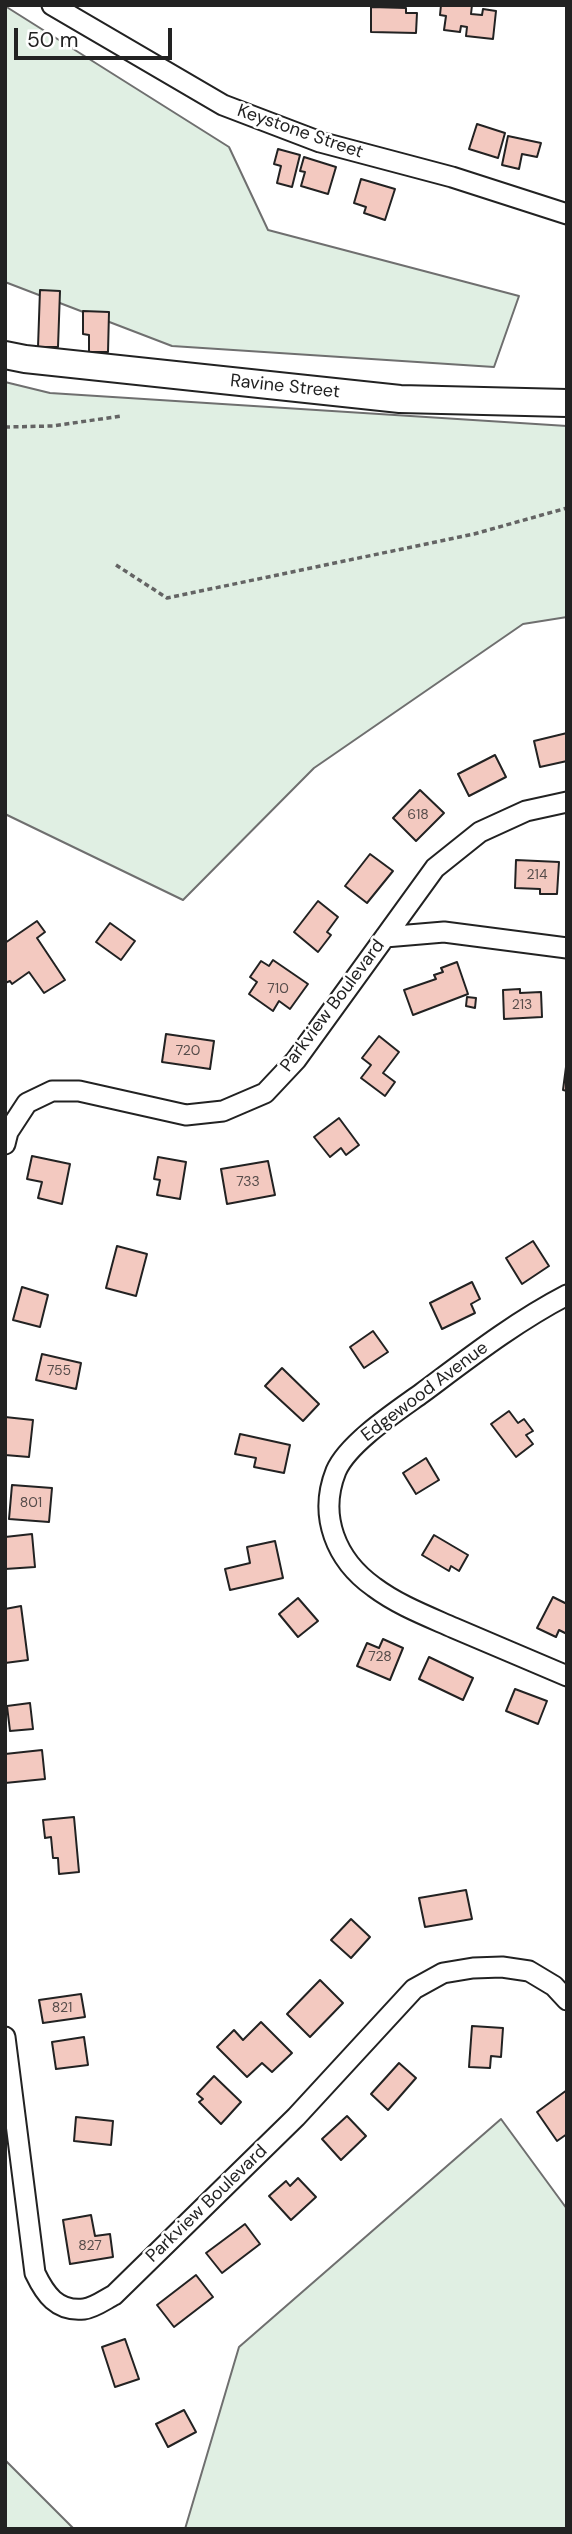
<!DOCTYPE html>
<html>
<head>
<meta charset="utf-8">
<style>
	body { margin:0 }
	#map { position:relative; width:572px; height:2534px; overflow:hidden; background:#fff; font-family:"DM Sans",sans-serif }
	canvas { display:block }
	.frame { position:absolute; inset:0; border:7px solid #222; pointer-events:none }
	.scale { position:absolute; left:14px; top:28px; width:158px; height:32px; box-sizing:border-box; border:4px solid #222; border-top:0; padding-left:9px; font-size:21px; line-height:24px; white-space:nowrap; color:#222; -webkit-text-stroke:5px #fff; paint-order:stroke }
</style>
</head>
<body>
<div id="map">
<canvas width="572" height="2534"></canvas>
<div class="frame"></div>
<div class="scale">50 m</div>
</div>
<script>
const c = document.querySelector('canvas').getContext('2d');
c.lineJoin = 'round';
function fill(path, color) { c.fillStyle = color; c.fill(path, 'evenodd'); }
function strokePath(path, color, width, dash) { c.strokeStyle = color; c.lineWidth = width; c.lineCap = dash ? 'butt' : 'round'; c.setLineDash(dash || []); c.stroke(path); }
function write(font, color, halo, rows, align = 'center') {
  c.font = font + ' "DM Sans",sans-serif'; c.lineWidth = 5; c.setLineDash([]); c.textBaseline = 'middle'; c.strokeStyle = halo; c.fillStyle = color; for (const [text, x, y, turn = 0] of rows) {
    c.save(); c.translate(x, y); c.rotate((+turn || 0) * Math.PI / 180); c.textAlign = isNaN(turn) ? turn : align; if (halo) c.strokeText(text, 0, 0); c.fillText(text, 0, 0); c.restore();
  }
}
const green = new Path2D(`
	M5 6 229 147 268 230 519 296 494 367 172 346 5 282Z
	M5 382 50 393 567 426V617L523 624 314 768 183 900 5 814Z
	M501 2119 567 2209V2529H185L239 2347Z
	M5 2460 74 2529H5Z`);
const building = new Path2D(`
	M441 5H472L471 14 482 15 483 9 496 11 493 39 466 36 467 27 461 26 460 32 444 30 446 16 440 15Z
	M371 7 406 8V13H417L416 33 371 32Z
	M477 124 505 133 498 158 469 149Z
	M508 136 541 143 537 157 522 154 519 169 502 165Z
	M278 149 300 155 292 187 277 183 281 166 274 164Z
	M304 157 336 167 328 194 301 186 305 172 300 171Z
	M361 179 395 189 385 220 364 213 366 207 354 203Z
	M40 290 60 291 58 347H38Z
	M83 311 109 312 108 352H89V335L83 334Z
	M567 733V761L540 767 534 741Z
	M495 755 506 777 469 796 458 774Z
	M420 790 444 813 416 841 393 818Z
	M370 854 393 871 367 903 345 886Z
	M516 860 559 862 557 894H540V889L515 888Z
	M318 901 338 917 327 932 331 935 318 952 294 932Z
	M37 921 45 932 37 938 65 980 44 993 29 972 12 984 10 981 5 983V943Z
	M110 923 135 941 121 960 96 942Z
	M273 960 308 984 290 1009 279 1001 273 1011 249 994 257 982 250 977 261 961 269 966Z
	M457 962 468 994 413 1015 404 990 436 979 434 975 443 972 441 968Z
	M520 989V993L541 992 542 1017 504 1019 503 990Z
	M467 997 476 998 475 1008 466 1006Z
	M166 1034 214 1041 210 1069 162 1062Z
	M379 1036 399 1052 383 1073 395 1082 385 1096 361 1078 371 1065 362 1058Z
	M566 1067H567V1091L563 1090Z
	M339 1118 359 1145 346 1155 341 1148 330 1157 314 1137Z
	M32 1156 70 1164 62 1204 38 1198 42 1182 27 1179Z
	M158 1157 186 1162 180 1199 157 1195 160 1180 154 1179Z
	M268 1161 275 1195 227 1204 221 1169Z
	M533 1241 549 1266 522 1284 506 1258Z
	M117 1246 147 1254 136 1296 106 1288Z
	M472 1282 480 1299 471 1304 475 1313 442 1329 430 1303Z
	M22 1287 48 1295 40 1327 13 1320Z
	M373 1331 388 1352 364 1368 350 1347Z
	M42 1354 81 1363 76 1389 36 1380Z
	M282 1368 319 1404 303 1421 265 1386Z
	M509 1411 518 1423 524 1419 533 1431 526 1435 533 1444 516 1457 491 1424Z
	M5 1417 33 1420 29 1457 5 1455Z
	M240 1434 290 1445 284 1473 254 1467 256 1458 235 1454Z
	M426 1458 439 1480 416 1494 403 1473Z
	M12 1485 52 1488 49 1522 9 1519Z
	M32 1534 35 1567 5 1569V1537Z
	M434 1535 468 1555 459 1571 451 1566 449 1571 422 1555Z
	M275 1541 283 1578 230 1590 225 1569 250 1563 247 1547Z
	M553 1597 567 1604V1634L559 1630 556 1637 537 1628Z
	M298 1598 318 1621 298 1637 279 1614Z
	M21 1606 28 1660 5 1663V1609Z
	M383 1639 403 1648 390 1680 357 1666 367 1643 379 1648Z
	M429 1657 473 1678 463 1700 419 1679Z
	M515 1689 547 1701 538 1724 506 1711Z
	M30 1703 33 1729 10 1731 7 1706Z
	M42 1750 45 1779 5 1783V1754Z
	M74 1817 79 1872 59 1874 58 1858H53L51 1837 45 1838 43 1820Z
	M466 1890 472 1919 425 1927 419 1898Z
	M351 1919 370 1937 351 1958 331 1940Z
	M320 1980 343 2003 310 2037 287 2014Z
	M81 1994 85 2017 43 2023 39 2000Z
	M261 2022 292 2053 272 2072 262 2063 247 2077 217 2047 234 2030 243 2040Z
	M472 2026 503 2028 501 2057 491 2056 490 2068 469 2067Z
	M84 2037 88 2065 56 2069 52 2042Z
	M399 2063 416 2078 388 2110 371 2094Z
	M214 2076 241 2102 221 2124 199 2102 203 2099 197 2094Z
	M567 2090V2134L557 2141 537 2112Z
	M347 2116 366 2136 341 2160 322 2139Z
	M76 2117 113 2121 111 2145 74 2141Z
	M298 2178 316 2197 291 2220 269 2196 286 2181 290 2186Z
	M91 2215 95 2236 110 2234 113 2257 70 2264 63 2220Z
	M245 2224 260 2244 222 2273 206 2253Z
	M196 2275 213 2297 174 2327 157 2305Z
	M125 2339 139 2379 115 2387 102 2347Z
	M184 2410 196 2432 168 2447 156 2424Z`);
const path = new Path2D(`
	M5 427 53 426 121 416
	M116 565 167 598 474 534 567 508`);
const street = new Path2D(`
	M52 5 223 105 320 142 452 177 567 214
	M385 937 444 932 567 948
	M5 1144 8 1132 27 1103 52 1091H79L186 1115 223 1111 265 1093 296 1060 435 868 480 832 526 811 567 802
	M567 1295C515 1322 469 1358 422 1393 397 1411 348 1443 336 1471 318 1516 336 1560 374 1587 398 1605 427 1616 454 1628 492 1644 529 1660 567 1676
	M5 2037 35 2273C45 2294 57 2312 84 2309 94 2308 106 2299 114 2295L296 2117 414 1989 443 1973 473 1968 502 1967 529 1971 554 1986 567 2000`);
const secondary = new Path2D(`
	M5 355 25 359 400 399 567 403`);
const numberNames = [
	["618",418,815],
	["214",537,875],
	["710",278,989],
	["213",522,1005],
	["720",188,1051],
	["733",248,1182],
	["755",59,1371],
	["801",31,1503],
	["728",380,1657],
	["821",62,2008],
	["827",90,2246]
];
const streetNames = [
	["Keystone Street",300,132,19],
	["Ravine Street",285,387,6],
	["Parkview Boulevard",333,1006,-53],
	["Edgewood Avenue",425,1392,-37],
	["Parkview Boulevard",207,2204,-44]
];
fill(green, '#e0efe3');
strokePath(green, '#6f6f6f', 2);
fill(building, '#f3c9c0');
strokePath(building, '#222', 2);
strokePath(street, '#222', 23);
strokePath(secondary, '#222', 30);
strokePath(path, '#646464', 3.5, [5, 3.5]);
strokePath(street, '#fff', 19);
strokePath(secondary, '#fff', 26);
write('14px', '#564c4a', null, numberNames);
write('18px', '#222', '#fff', streetNames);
</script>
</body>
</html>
